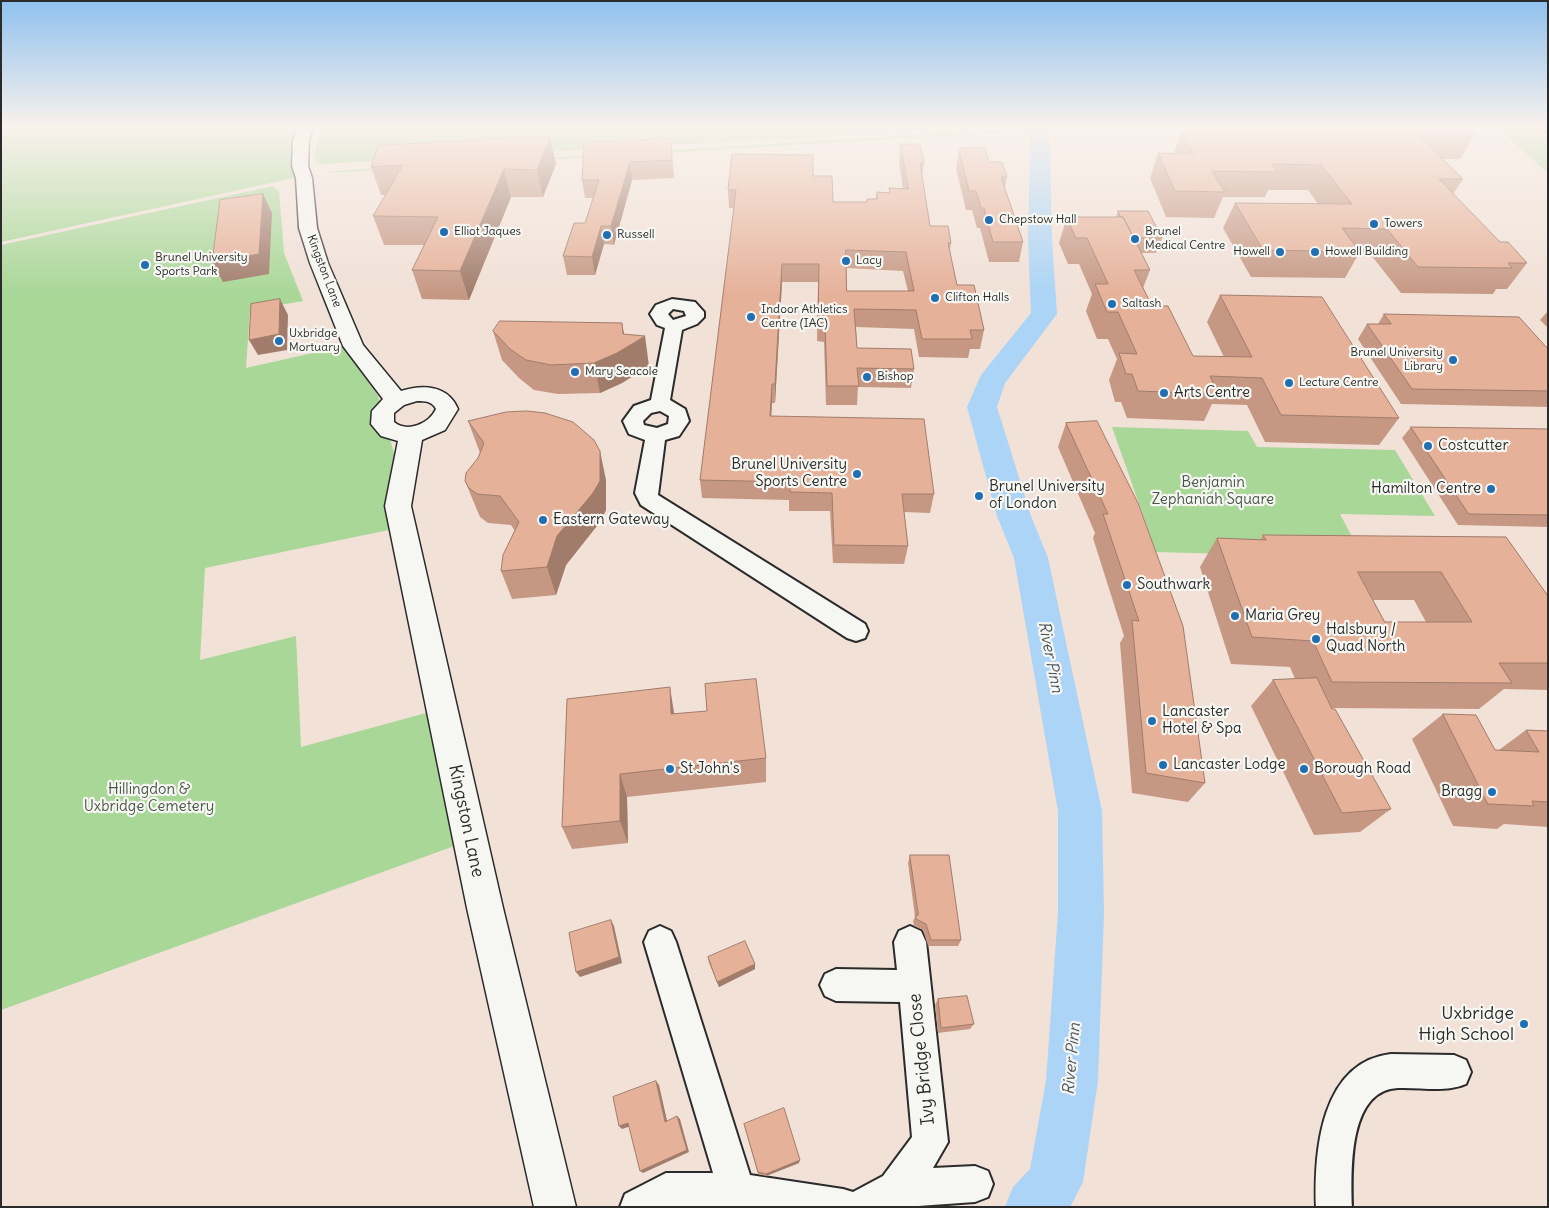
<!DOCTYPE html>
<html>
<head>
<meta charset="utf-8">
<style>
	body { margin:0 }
	#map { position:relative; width:1549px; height:1208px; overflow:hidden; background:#f1e1d7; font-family:Delius,sans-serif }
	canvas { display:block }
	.frame { position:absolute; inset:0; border:2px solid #2b2b2b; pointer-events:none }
</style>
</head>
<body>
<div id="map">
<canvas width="1549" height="1208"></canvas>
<div class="frame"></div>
</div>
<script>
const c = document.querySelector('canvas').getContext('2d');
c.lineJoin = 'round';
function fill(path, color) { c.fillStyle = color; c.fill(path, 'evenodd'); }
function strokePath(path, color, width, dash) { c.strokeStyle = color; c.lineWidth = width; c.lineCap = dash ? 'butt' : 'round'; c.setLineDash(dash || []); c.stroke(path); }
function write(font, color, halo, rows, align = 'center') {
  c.font = font + ' Delius,sans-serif'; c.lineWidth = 4.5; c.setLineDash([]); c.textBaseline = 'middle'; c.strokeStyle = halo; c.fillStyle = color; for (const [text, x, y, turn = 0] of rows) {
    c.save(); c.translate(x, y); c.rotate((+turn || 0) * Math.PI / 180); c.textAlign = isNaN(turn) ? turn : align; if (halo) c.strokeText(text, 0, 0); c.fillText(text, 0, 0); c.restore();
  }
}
const green = new Path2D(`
	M1 126H298L293 137 294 178 1 242Z
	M321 126H1020L322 164 317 162 314 157Z
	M1056 126H1117L325 173 335 171Z
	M1484 126H1541L1548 132V173L1503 133Z
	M273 186 279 191 284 253 303 301 250 310 246 368 344 346 378 396 395 457 408 526 205 568 200 660 296 636 301 747 441 709 471 840 1 1010V245Z
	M1112 427 1248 431 1257 447 1395 450 1435 516 1340 514 1360 552 1269 555 1156 552Z`);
const river = new Path2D(`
	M1024 126H1044L1050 141 1052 240 1057 314 1005 383 997 407 1031 516 1048 558 1102 811 1104 912 1098 1081 1083 1182 1070 1207H1005L1013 1187 1030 1169 1046 1081 1058 912V811L1014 558 997 516 967 407 981 375 1031 313 1028 240 1030 141Z`);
const minor = new Path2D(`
	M1538 126H1548V132Z
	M672 299 695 302 704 312V317L697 324 682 330 670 400 685 409 689 421 679 436 665 440 658 495 865 624 868 631 865 638 856 641 847 638 641 505 635 493 645 440 629 434 623 421 634 406 651 400 665 328 657 325 650 314 656 305ZM673 309 684 311 686 316 673 320 668 314ZM660 411 669 416 668 424 657 428 644 425 643 421 651 413Z
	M660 926 671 931 676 942 750 1175 843 1189 853 1192 883 1176 912 1137 900 1002 836 1001 825 996 820 985 825 974 836 969 897 970 894 942 899 931 910 926 921 931 926 942 948 1142 933 1168 975 1166 988 1171 993 1184 988 1197 975 1202 904 1207H620L625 1194 666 1173H713L644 942 649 931Z
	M1391 1054 1454 1055 1466 1060 1471 1072 1466 1084C1445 1093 1421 1087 1398 1088 1348 1090 1351 1171 1352 1207H1316C1314 1151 1321 1062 1391 1054Z`);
const tertiary = new Path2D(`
	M298 126H314L309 140 308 166 312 178 317 228 328 263 363 345 401 391C423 384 448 385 458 409L445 430 422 440 411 506 503 908 576 1207H534L467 908 385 506 398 441 381 436 371 424 372 411 383 399 343 346 310 263 299 228 296 178 292 166 293 140ZM417 401C425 401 432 401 436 409 429 424 407 433 394 422V413L404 405Z`);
const wall = new Path2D(`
	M1258 126H1465L1475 135 1460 159H1443L1463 179 1453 194 1500 242 1527 263 1507 289H1496L1493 294 1401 293 1371 255H1358L1345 278 1251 277 1223 228 1235 203 1318 204 1308 190H1268L1265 197H1223L1214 218 1166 217 1150 178 1158 153H1174L1181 133H1193L1194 128 1221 133H1255Z
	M550 137 556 164 543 197H511L469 300 422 299 412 270 424 245H384L373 216 386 195H381L371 167Z
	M671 139 674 178 632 180 614 245 604 244 595 275H567L563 256 585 223 593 198H585L582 180Z
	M901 144 924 163 922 176 930 226 951 243 950 251 957 285 984 330 980 349H970L968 358 919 357 914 329 856 327 857 348 914 369 911 388 858 387 857 405H826L824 342 817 341 818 282H782L775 403H772L771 416 934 494 930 513 904 512 908 546 904 564 833 563 830 511H789V500L702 498 700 480 734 208H729L728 190 813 176 833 202H866L867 199H876L877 192 889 193V188H903L899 162ZM847 268 903 271 908 291H847Z
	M961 148 989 162 1007 177 1005 188 1023 242 1019 262H989L980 228H977L972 210H966L956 169 959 151H961Z
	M1118 211 1162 238 1156 253H1141L1150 270 1143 288 1152 306 1193 356 1224 357 1207 322 1220 295 1399 418 1379 445 1265 442 1247 405 1212 404 1204 421 1127 418 1121 402H1115L1109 380 1117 359 1108 339H1097L1086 311 1092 294 1079 264H1068L1059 243 1067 217H1116Z
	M1548 311V328L1540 320Z
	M1384 314 1548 349V407L1401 404 1358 339 1367 324H1378Z
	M622 323 624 334 649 366 622 383 600 393 558 394 534 390 519 378 502 360 493 331Z
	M468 421 606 480V510L600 522 566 565 556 595 512 599 501 571 515 531 511 525 488 523 480 517 477 510 465 481 478 458 480 453Z
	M1097 421 1205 783 1188 802 1132 793 1120 643 1124 636 1093 538 1095 533 1058 447 1066 423Z
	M1411 427 1548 429V527L1458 525 1402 438Z
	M1263 535 1506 537 1548 596V690L1504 689 1479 709 1332 708 1391 809 1360 832 1314 835 1251 706 1273 680 1295 679 1290 667 1231 664 1200 567 1217 538 1260 540ZM1373 600H1414L1426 622H1385Z
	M674 714 766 758V782L627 797 628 843 572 849 562 827Z
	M1443 714 1495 750H1499L1526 730 1548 731V827L1504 824 1497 829 1453 826 1412 739Z
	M910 855 961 940 958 946H928L923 930 914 926 913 921 915 917 908 863Z
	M708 957 755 969 719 987 709 963Z
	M938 999 974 1024 970 1029 938 1033 935 1005Z
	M744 1124 799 1163 766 1176 758 1174Z`);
const shadedWall = new Path2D(`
	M550 137 556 164 543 197 537 170Z
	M630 162 632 180 614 245 611 226Z
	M504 169 511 197 469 300 460 271Z
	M263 194 272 213 269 274 223 282 212 262Z
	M601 226 604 244 595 275 592 257Z
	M782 264V282L775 403V384Z
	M280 299 288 315 287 350 258 355 249 340Z
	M622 323 626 348 645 336 649 366 622 383 600 393 594 363 623 334Z
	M772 384V403L770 435V416Z
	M600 451 606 480V510L600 522 566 565 556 595 547 567 557 536Z
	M670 687 674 713 676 740 671 714Z
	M620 774 627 797 628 843 620 821Z
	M611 920 614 926 622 963 580 977 576 972Z
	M755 964V969L719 987 717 982Z
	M656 1081 659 1085 668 1125 665 1122Z
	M677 1116 680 1119 689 1152 643 1173 640 1171Z
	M628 1123 631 1126 622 1129 619 1126Z
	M800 1160 799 1163 766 1176V1174Z`);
const building = new Path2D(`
	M1274 126H1465L1475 135H1418L1463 179H1439L1500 242H1508L1527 263H1508L1512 268 1418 267 1387 229 1342 228 1360 252 1263 250 1235 203 1352 204 1321 165 1272 164 1277 172 1212 171 1225 192 1175 191 1158 153 1193 154 1181 133H1197L1194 128 1218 129 1221 133H1279Z
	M521 137H550L537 170 504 169 460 271 412 270 438 217 373 216 403 165 371 167 378 146Z
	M671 139 672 160 630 162 611 226H601L592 257 563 256 574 223H585L599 180H582L584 143Z
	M901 144H920L924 163H920L930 226H948L951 243H948L957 285H974L984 330H970L972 339H922L916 310 854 309 857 348 911 349 914 369 857 368 859 386H827L825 323H818L819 264H782L775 384H772L770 416 924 419 934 494H902L908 546 834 545 832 493 790 492V482L700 480 736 190H728L732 154 813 155V176H832L833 202H867V199H877V192L890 193 889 188 908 189ZM846 250 906 252 914 291H847Z
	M961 148H985L989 162H1002L1007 177H1001L1023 242H993L984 208H981L976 191H969L959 151H962Z
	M263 194 259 254 212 262 220 200Z
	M1118 211H1148L1162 238H1134L1123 217H1121Z
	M1067 217H1123L1150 270H1134L1152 306H1168L1193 356 1252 357 1220 295 1322 297 1399 418 1281 415 1262 378 1210 376 1218 394 1138 391 1132 374H1126L1119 353 1137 354 1118 312H1107L1095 284H1108L1087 238H1076Z
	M280 299 279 334 249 340 251 304Z
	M1384 314 1519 317 1548 349V391L1412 389 1367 324H1391Z
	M500 321 622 323 623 334 645 336 617 353 594 363 551 365 526 360 510 349 493 331Z
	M527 411 545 413 573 422 594 440 600 451V481L593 493 557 536 547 567 501 571 503 555 519 522 500 496 477 494 469 488 465 481 466 473 478 458 484 443 468 421 506 412Z
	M1097 421 1138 503 1183 626 1205 783 1146 773 1132 620 1139 621 1103 514H1108L1066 423Z
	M1411 427 1548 429V515L1469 514Z
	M1263 535 1506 537 1548 596V663H1499L1512 683 1332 682 1313 641 1252 637 1217 538 1266 540ZM1358 572H1441L1472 622H1385Z
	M1317 678 1332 709H1335L1391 809 1342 813 1273 680Z
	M756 679 766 758 620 774V821L562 827 567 699 670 687 671 714 707 711 705 684Z
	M1443 714 1476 715 1495 750 1539 752 1526 730 1548 731V802L1532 801 1534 806 1488 804Z
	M910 855H949L961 940H931L926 924 916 919V915H918Z
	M611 920 619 957 576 972 569 933Z
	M745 941 755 964 717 982 708 957Z
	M967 996 974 1024 941 1028 938 999Z
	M656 1081 665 1122 677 1116 687 1150 640 1171 628 1123 619 1126 613 1097Z
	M784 1108 800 1160 766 1174 758 1172 744 1124Z`);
const markers = [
	[989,220,5,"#1f6fb2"],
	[1374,224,5,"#1f6fb2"],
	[444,232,5,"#1f6fb2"],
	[607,235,5,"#1f6fb2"],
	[1135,239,5,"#1f6fb2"],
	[1280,252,5,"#1f6fb2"],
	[1315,252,5,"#1f6fb2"],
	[846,261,5,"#1f6fb2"],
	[145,265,5,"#1f6fb2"],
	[935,298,5,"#1f6fb2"],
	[1112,304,5,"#1f6fb2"],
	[751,317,5,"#1f6fb2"],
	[279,341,5,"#1f6fb2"],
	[1453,360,5,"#1f6fb2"],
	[575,372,5,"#1f6fb2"],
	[867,377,5,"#1f6fb2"],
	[1289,383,5,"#1f6fb2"],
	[1164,393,5,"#1f6fb2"],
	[1428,446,5,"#1f6fb2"],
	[857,474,5,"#1f6fb2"],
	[1491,489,5,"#1f6fb2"],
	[979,496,5,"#1f6fb2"],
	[543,520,5,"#1f6fb2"],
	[1127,585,5,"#1f6fb2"],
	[1235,616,5,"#1f6fb2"],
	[1316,639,5,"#1f6fb2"],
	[1152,721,5,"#1f6fb2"],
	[1163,765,5,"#1f6fb2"],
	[670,769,5,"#1f6fb2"],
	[1304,769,5,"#1f6fb2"],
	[1492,792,5,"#1f6fb2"],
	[1524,1024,5,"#1f6fb2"]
];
const farPoinames = [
	["Chepstow Hall",999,220],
	["Towers",1384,224],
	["Elliot Jaques",454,232],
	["Brunel",1145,232],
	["Medical Centre",1145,246],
	["Russell",617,235],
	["Howell",1270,252,"right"],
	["Howell Building",1325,252],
	["Brunel University",155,258],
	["Sports Park",155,272],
	["Lacy",856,261],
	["Clifton Halls",945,298],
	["Saltash",1122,304],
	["Indoor Athletics",761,310],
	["Centre (IAC)",761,324],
	["Uxbridge",289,334],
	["Mortuary",289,348],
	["Brunel University",1443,353,"right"],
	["Library",1443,367,"right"],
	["Mary Seacole",585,372],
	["Bishop",877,377],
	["Lecture Centre",1299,383]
];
const farStreetnames = [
	["Kingston Lane",324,271,69]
];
const poiNames = [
	["Arts Centre",1174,393],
	["Costcutter",1438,446],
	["Brunel University",847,465,"right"],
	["Sports Centre",847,482,"right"],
	["Brunel University",989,487],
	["of London",989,504],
	["Hamilton Centre",1481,489,"right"],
	["Eastern Gateway",553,520],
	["Southwark",1137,585],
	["Maria Grey",1245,616],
	["Halsbury /",1326,630],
	["Quad North",1326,647],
	["Lancaster",1162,712],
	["Hotel & Spa",1162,729],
	["Lancaster Lodge",1173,765],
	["St John's",680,769],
	["Borough Road",1314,769],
	["Bragg",1482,792,"right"]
];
const parkNames = [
	["Benjamin",1213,483],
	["Zephaniah Square",1213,500],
	["Hillingdon &",149,790],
	["Uxbridge Cemetery",149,807]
];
const waterNames = [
	["River Pinn",1050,657,79],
	["River Pinn",1072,1059,-85]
];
const nearStreetnames = [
	["Kingston Lane",466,821,78],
	["Ivy Bridge Close",922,1059,-96]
];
const nearPoinames = [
	["Uxbridge",1514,1014],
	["High School",1514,1035]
];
fill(green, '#a8d797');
fill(river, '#abd4f6');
strokePath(minor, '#2b2b2b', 4);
strokePath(tertiary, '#2b2b2b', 3);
fill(minor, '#f6f6f2');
fill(tertiary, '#f6f6f2');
fill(wall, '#c69884');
fill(shadedWall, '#a17c6b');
fill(building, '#e6b199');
strokePath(building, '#a17c6b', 1);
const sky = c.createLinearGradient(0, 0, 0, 295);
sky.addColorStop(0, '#8fc1ee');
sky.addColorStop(0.43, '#f9f2ed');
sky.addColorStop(1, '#f9f2ed00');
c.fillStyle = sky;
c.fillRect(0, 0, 1549, 295);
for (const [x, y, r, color] of markers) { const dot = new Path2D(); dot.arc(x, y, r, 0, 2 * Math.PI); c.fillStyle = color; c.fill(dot); strokePath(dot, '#f6f6f2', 2); }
write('12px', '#2b2b2b', '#f6f6f2', farPoinames, 'left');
write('12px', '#2b2b2b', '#f6f6f2', farStreetnames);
write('15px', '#2b2b2b', '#f6f6f2', poiNames, 'left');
write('15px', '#4a5646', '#f6f6f2', parkNames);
write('italic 16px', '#4b555e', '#f6f6f2', waterNames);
write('18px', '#2b2b2b', '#f6f6f2', nearStreetnames);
write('18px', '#2b2b2b', '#f6f6f2', nearPoinames, 'right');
</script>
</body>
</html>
